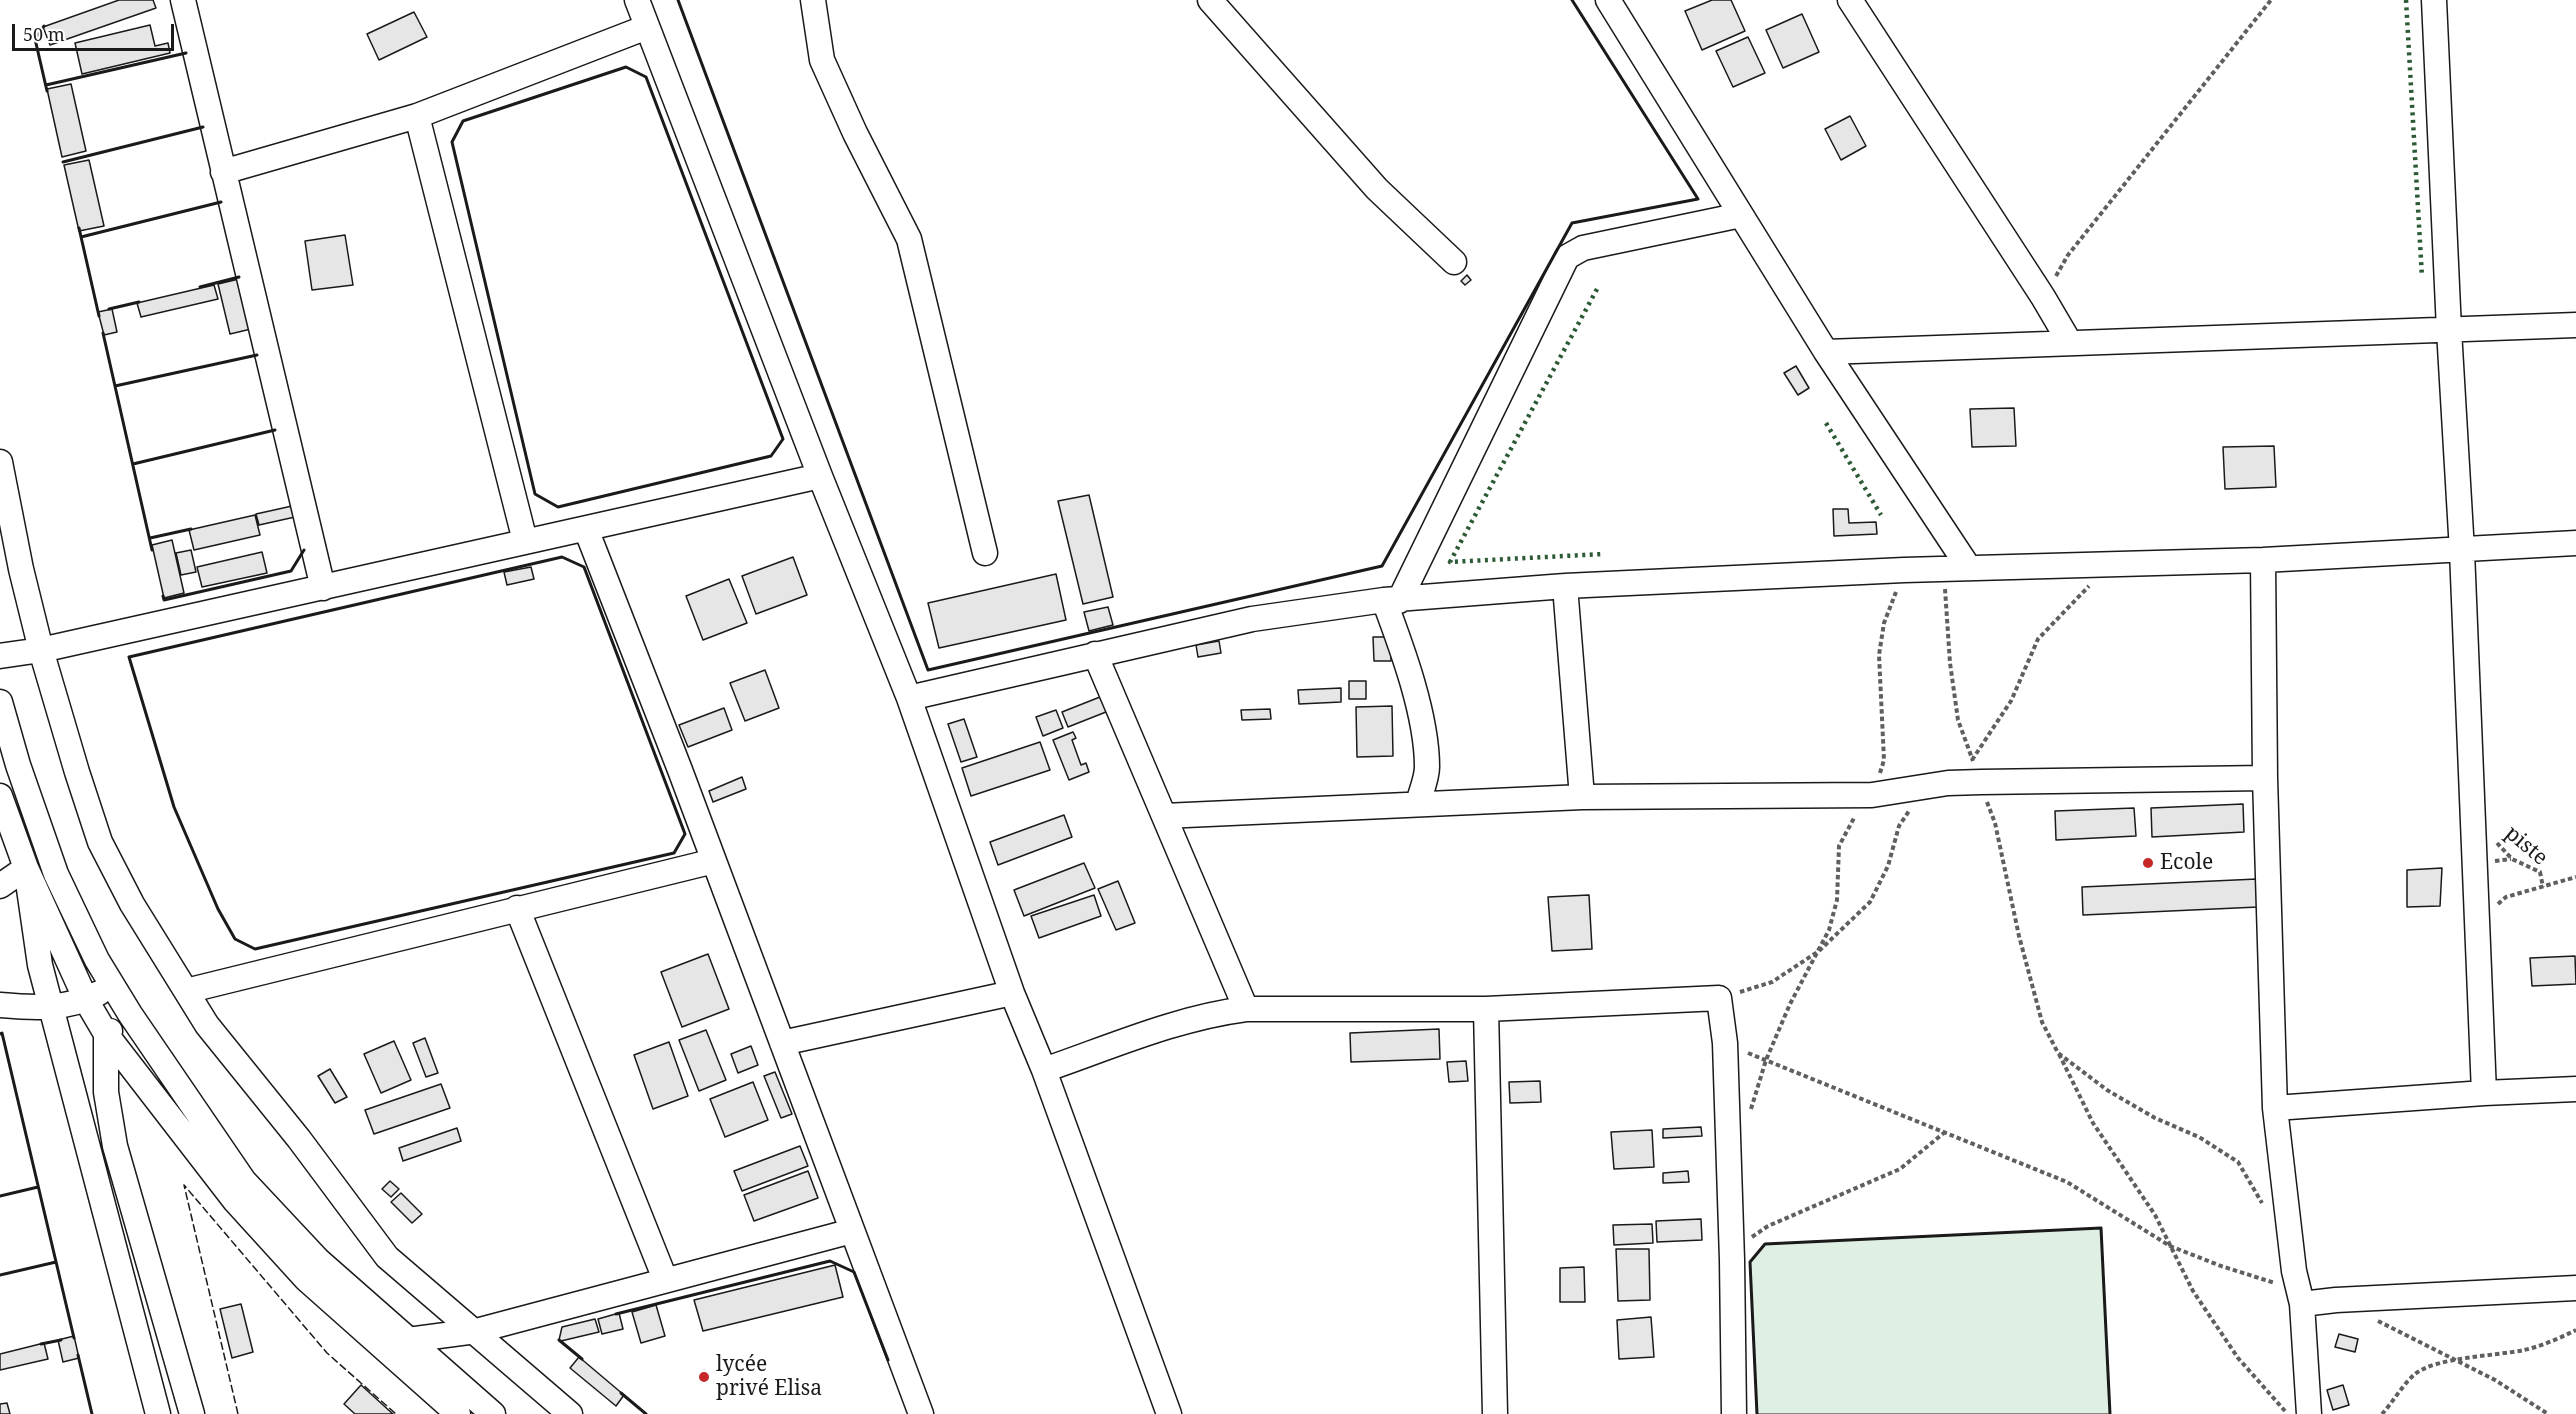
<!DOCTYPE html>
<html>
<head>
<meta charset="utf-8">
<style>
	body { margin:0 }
	#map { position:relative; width:2576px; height:1414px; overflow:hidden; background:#fff; font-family:"Noto Serif",serif }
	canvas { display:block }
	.scale { position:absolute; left:12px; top:24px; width:162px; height:27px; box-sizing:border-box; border:3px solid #1a1a1a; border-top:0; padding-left:8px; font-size:18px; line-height:21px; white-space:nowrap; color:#1a1a1a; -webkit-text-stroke:4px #fff; paint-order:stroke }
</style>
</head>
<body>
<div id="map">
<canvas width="2576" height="1414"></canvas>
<div class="scale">50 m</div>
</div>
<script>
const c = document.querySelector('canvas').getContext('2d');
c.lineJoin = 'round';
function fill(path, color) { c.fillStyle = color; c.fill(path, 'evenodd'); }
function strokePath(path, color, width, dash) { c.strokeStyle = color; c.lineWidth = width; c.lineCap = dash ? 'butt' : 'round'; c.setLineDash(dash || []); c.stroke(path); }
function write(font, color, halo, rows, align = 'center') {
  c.font = font + ' "Noto Serif",serif'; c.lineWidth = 4.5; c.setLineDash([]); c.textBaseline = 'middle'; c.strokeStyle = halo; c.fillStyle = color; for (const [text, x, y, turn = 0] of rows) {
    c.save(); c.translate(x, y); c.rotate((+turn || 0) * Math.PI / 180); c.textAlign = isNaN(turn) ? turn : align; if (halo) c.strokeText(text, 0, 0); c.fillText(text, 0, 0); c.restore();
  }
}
const green = new Path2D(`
	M2101 1228 2110 1414H1757L1750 1262 1765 1244Z`);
const building = new Path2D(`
	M119 0H153L156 8 50 45 43 27Z
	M1712 0H1731L1745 31 1702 50 1685 11Z
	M414 12 427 37 379 60 367 34Z
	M1802 14 1819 52 1783 68 1766 30Z
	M150 25 155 46 168 43 170 53 82 74 75 43Z
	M1748 37 1765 73 1733 87 1716 51Z
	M71 84 86 151 62 157 47 89Z
	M1850 116 1866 146 1841 160 1825 129Z
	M89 160 104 226 79 231 64 165Z
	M345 235 353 285 312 290 305 241Z
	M1467 275 1471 280 1465 285 1461 281Z
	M239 279 251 329 230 334 218 284Z
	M214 285 218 299 141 317 137 303Z
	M112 309 117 332 104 335 98 312Z
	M1796 366 1809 388 1798 395 1784 373Z
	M2014 408 2016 446 1972 447 1970 409Z
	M2274 446 2276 487 2225 489 2223 447Z
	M1089 495 1113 597 1083 604 1058 501Z
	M292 506 295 517 259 525 256 514Z
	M1833 509H1848L1849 523 1876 522 1877 534 1834 536Z
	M255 515 260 535 194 550 189 530Z
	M172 540 184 593 164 598 152 545Z
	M191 550 196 572 181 575 176 553Z
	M262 552 267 573 202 587 197 567Z
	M793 557 807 595 756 614 742 576Z
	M531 567 534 579 507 585 504 572Z
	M1056 574 1066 620 939 648 928 603Z
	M729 579 747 623 703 640 686 596Z
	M1108 607 1113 625 1089 631 1084 612Z
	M1373 637H1391V661H1374Z
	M1219 641 1221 653 1198 657 1196 645Z
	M765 670 779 708 745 721 730 683Z
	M1349 681H1366V699H1349Z
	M1341 688V702L1299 704 1298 690Z
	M1105 695 1111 710 1068 727 1062 712Z
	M1392 706 1393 756 1357 757 1356 707Z
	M724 708 732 730 688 747 679 725Z
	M1270 709 1271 719 1242 720 1241 710Z
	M1056 710 1063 728 1043 736 1036 717Z
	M964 719 977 757 961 762 948 724Z
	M1073 732 1076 738 1072 740 1081 765 1086 763 1089 772 1069 780 1053 740Z
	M1040 742 1050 770 971 796 962 768Z
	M742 777 746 789 713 802 709 791Z
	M2243 804 2244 832 2152 837 2151 808Z
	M2134 808 2136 836 2056 840 2055 811Z
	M1064 815 1072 837 998 865 990 842Z
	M1084 863 1095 888 1024 916 1014 890Z
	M2442 868 2440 906 2407 907V870Z
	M2257 879 2258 907 2083 915 2082 887Z
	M1118 881 1135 923 1116 930 1098 889Z
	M1094 895 1101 916 1039 938 1031 916Z
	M1589 895 1592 949 1552 951 1548 897Z
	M708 954 729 1009 682 1027 661 972Z
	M2575 956 2576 984 2532 986 2530 958Z
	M1439 1029 1440 1059 1351 1062 1350 1033Z
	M706 1030 726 1080 699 1091 679 1040Z
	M425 1038 438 1073 426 1077 413 1043Z
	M394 1041 411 1080 381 1093 364 1054Z
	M669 1042 688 1096 653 1109 634 1055Z
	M751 1046 758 1065 738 1073 731 1054Z
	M1466 1061 1468 1081 1449 1082 1447 1062Z
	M330 1069 347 1097 335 1103 318 1076Z
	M775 1072 792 1114 781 1118 764 1076Z
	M1540 1081 1541 1102 1510 1103 1509 1082Z
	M753 1082 768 1120 725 1137 710 1099Z
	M441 1084 450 1108 374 1134 365 1110Z
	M1701 1127 1702 1136 1663 1138V1129Z
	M457 1128 461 1141 403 1161 399 1148Z
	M1652 1130 1654 1167 1614 1169 1611 1132Z
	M800 1146 808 1166 742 1191 734 1171Z
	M808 1171 818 1198 754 1221 744 1195Z
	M1688 1171 1689 1182 1663 1183V1173Z
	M390 1181 399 1189 391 1197 382 1189Z
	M401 1193 422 1214 412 1223 391 1202Z
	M1701 1219 1702 1240 1657 1242 1656 1221Z
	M1652 1224 1653 1243 1614 1245 1613 1225Z
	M1616 1249H1649L1650 1300 1618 1301Z
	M835 1265 843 1297 703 1331 694 1300Z
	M1584 1267 1585 1302H1560V1268Z
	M241 1304 253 1352 232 1358 220 1309Z
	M656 1305 665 1336 641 1343 632 1312Z
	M619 1313 623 1329 602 1334 598 1319Z
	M1651 1317 1654 1357 1619 1359 1617 1320Z
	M595 1319 599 1332 561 1341 559 1340 562 1327Z
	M2339 1334 2358 1339 2355 1352 2335 1347Z
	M74 1336 79 1358 63 1362 58 1340Z
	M44 1343 48 1359 0 1370V1354Z
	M579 1357 624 1395 616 1406 570 1368Z
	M361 1385 393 1414H355L344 1404Z
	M2343 1385 2349 1405 2333 1410 2327 1390Z
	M7 1403 10 1414H0V1404Z`);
const path = new Path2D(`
	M2056 276 2068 255 2271 0
	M1945 589 1950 663 1958 720 1973 761
	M1972 760 2011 701 2038 639 2089 586
	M1880 773 1884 760 1879 655 1884 623 1896 592
	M1987 802 1995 823 2019 936 2042 1022 2058 1053 2107 1090 2155 1118 2199 1137 2238 1162 2262 1203
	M2497 843 2512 859 2540 872 2543 887
	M2495 861 2511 859
	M2498 904 2506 897 2576 877
	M1740 992 1772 982 1819 951 1870 902 1888 866 1899 826 1909 811
	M1748 1053 2067 1182 2170 1246 2221 1266 2275 1283
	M2059 1054 2093 1123 2155 1215 2193 1291 2238 1358 2285 1411
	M1751 1109 1766 1060 1790 1004 1829 930 1837 900 1839 846 1854 818
	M1752 1237 1768 1226 1900 1169 1945 1132
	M2378 1321 2495 1380 2548 1414
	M2382 1414C2393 1402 2403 1384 2415 1374 2436 1357 2496 1356 2524 1350 2542 1346 2560 1338 2576 1330`);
const minor = new Path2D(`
	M183 0 323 588
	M637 0 820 476 909 698 1012 993 1044 1070 1169 1414
	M813 0 822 60 855 133 909 239 985 553
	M1210 0 1377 189 1454 262
	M1608 0 1826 352 1969 568
	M1850 0 2043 297 2070 343
	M2434 0 2449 330 2462 551 2484 1093
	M417 116 525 541
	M223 172 417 116 647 27
	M1826 352 2576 325
	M0 462 21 569 41 650 77 772 100 842 132 904 207 1025 299 1139 387 1257 570 1414
	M586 529 680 770 921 1414
	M2263 560 2265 778 2275 1108 2294 1271 2302 1304 2309 1414
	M1565 586 1582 797
	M1384 600C1402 648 1427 715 1427 767 1427 778 1421 792 1418 803
	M1399 601 1567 257 1583 248 1741 215
	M1095 654 1246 1009
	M0 656 41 650 820 476
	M909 698 1252 619 1384 600 1565 586 1904 570 2263 560 2576 543
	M0 702 18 765 56 874 97 960 130 1014 244 1181 318 1260 493 1414
	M0 796 26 868 86 1000 106 1034 235 1201 306 1279 458 1414
	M1164 816 1582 797 1872 795 1948 783 1981 782 2265 778
	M0 886 26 868 40 965 158 1414
	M517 908 665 1279
	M186 991 714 861
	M0 1005C34 1008 68 1010 99 993
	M1486 1009 1495 1414
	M110 1031 106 1034V1092L115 1146 192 1414
	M782 1043 1012 993
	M1044 1070C1111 1047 1176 1018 1246 1009H1486L1719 998 1725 1043 1732 1260 1734 1414
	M2275 1108 2484 1093 2576 1089
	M2302 1304 2336 1300 2576 1288
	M408 1340 476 1331 852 1231`);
const hedge = new Path2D(`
	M2406 0 2422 277
	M1597 289 1450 562 1603 554
	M1826 423 1881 515`);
const fence = new Path2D(`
	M238 1414 184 1185 327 1353 396 1414`);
const wall = new Path2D(`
	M678 0 928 670 1382 566 1572 223 1698 199 1572 0
	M44 26 35 39 47 91
	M626 67 646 77 783 439 771 456 558 507 535 494 452 142 463 121Z
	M46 85 186 53
	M63 162 203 127
	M79 228 99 316
	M81 237 221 202
	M200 287 239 277
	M109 309 139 302
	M103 333 152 550
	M115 386 257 355
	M133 464 275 430
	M150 538 191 529
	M562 557 584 567 685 834 674 853 255 949 235 939 218 909 174 807 129 657Z
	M163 596 164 600 291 571 304 550
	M0 1034 2 1033 74 1338
	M0 1196 38 1187
	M0 1275 56 1262
	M616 1314 830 1261 854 1272 888 1360
	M559 1340 582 1359
	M41 1344 61 1340
	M78 1355 92 1414
	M621 1393 646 1414
	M1757 1414 1750 1262 1765 1244 2101 1228 2110 1414`);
const markers = [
	[2148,863,6,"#c62828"],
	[704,1377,6,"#c62828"]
];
const streetNames = [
	["piste",2526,846,40]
];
const poiNames = [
	["Ecole",2160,863],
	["lycée",716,1365],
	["privé Elisa",716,1389]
];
fill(green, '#e0efe3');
strokePath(green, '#6a6a6a', 1.5);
fill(building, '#e6e6e6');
strokePath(building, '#1a1a1a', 1.5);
strokePath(minor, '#1a1a1a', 27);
strokePath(path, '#5f5f5f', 4, [4.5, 3]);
strokePath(minor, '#fff', 24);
strokePath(hedge, '#2b5a34', 4.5, [3, 4.5]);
strokePath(fence, '#1a1a1a', 1.5, [8, 3]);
strokePath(wall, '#1a1a1a', 3);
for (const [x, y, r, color] of markers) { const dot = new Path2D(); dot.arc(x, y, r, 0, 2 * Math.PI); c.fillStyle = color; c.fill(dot); strokePath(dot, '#fff', 2); }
write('21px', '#1a1a1a', '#fff', streetNames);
write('21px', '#1a1a1a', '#fff', poiNames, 'left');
</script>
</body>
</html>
